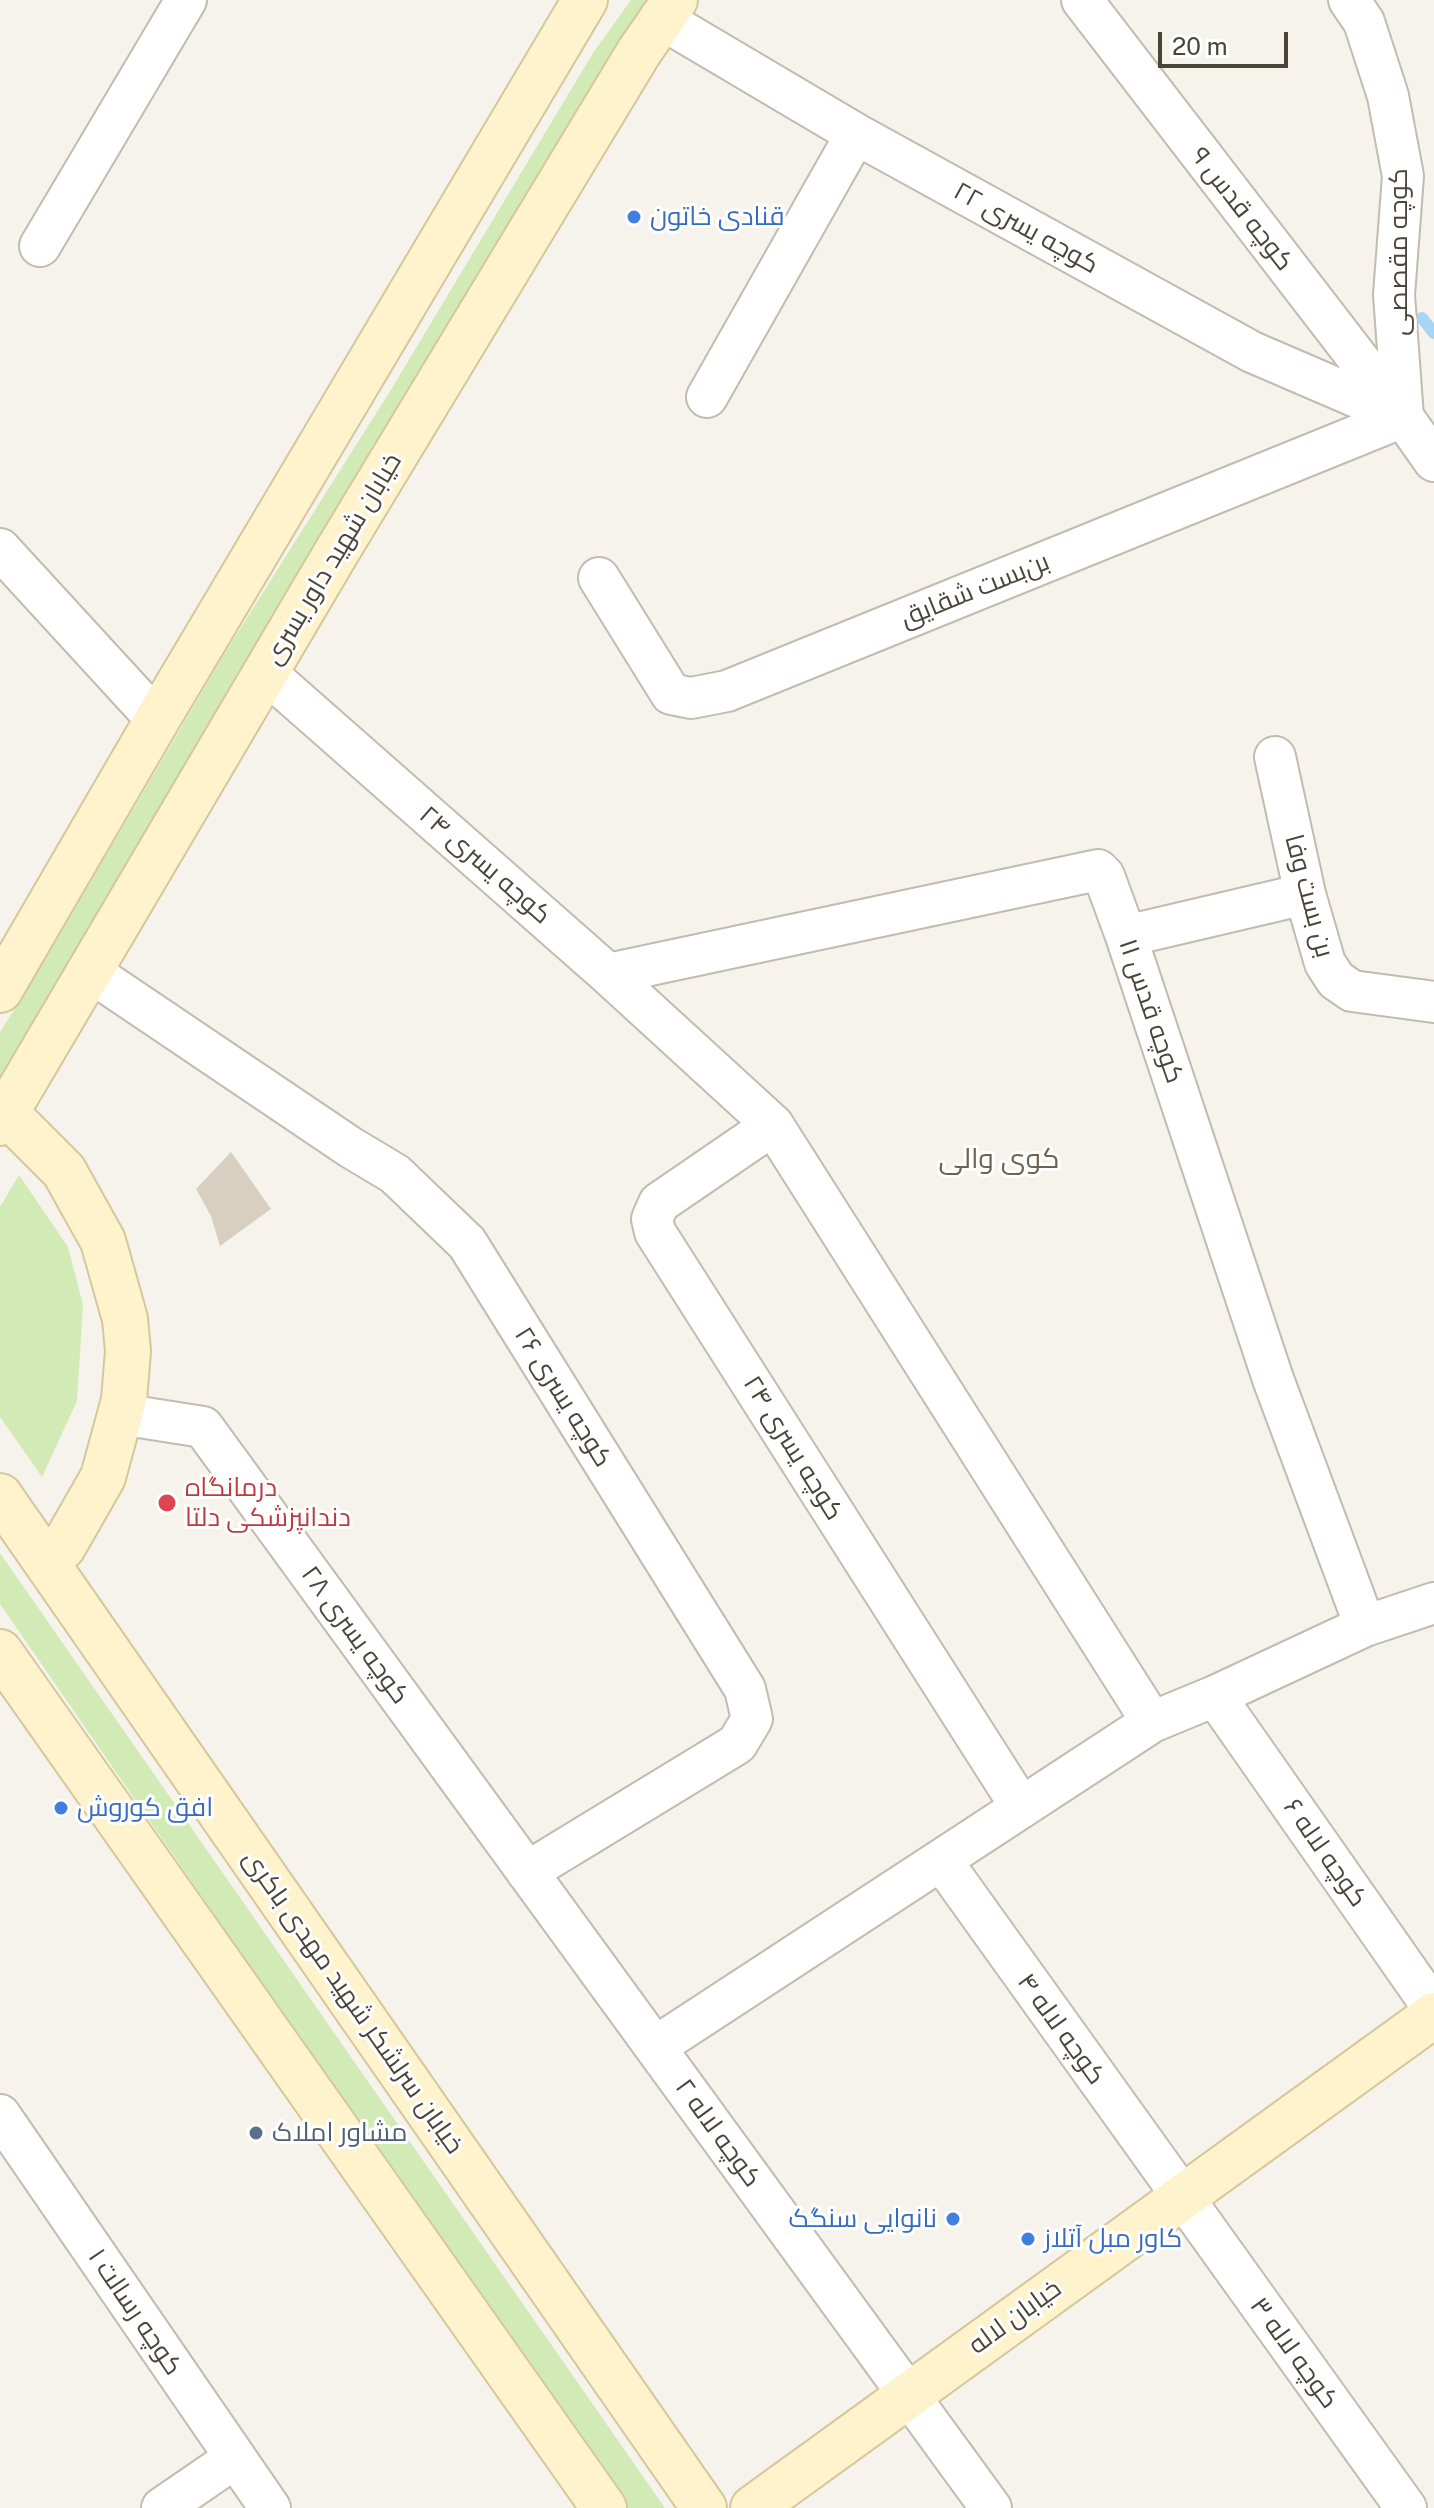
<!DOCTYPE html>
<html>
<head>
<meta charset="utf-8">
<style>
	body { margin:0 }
	#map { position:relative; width:1434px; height:2508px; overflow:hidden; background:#f6f3ec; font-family:"Public Sans",sans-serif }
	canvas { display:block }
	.scale { position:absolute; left:1158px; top:32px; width:130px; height:36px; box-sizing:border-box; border:4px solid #4b4439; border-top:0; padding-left:10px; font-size:24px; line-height:28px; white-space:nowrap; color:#4b4439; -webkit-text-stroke:6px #fff; paint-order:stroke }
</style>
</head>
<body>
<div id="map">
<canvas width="1434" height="2508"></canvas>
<div class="scale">20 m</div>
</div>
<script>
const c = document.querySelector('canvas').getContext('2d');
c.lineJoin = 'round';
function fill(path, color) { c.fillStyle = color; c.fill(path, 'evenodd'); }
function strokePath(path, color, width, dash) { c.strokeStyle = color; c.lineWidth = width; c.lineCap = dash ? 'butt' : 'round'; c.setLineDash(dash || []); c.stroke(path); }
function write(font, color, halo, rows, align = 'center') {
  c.font = font + ' "Public Sans",Cairo,sans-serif'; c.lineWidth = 6; c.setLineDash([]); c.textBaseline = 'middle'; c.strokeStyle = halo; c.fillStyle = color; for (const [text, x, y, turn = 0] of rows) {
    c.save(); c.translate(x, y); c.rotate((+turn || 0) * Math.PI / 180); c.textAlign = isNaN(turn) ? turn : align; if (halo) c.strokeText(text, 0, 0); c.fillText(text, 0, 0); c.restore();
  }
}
const green = new Path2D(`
	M631 0H654L0 1086V1032L27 990 228 648 392 388 593 53Z
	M19 1175 68 1247 83 1305 77 1401 42 1477 0 1417V1207Z
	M0 1553 665 2508H627L501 2330 0 1604Z`);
const stream = new Path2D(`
	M1422 318 1434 333`);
const building = new Path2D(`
	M231 1152 271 1209 220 1246 211 1216 196 1189Z`);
const street = new Path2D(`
	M1082 0 1403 417 1434 461
	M1349 0 1364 22 1388 96 1403 176 1394 295 1403 417
	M660 18 856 134 1252 352 1403 417
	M40 246 186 0
	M707 397 856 134
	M0 549 157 720
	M599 578 671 694 691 698 727 691 1403 417
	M265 672 608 974 773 1125 1152 1722
	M1275 757 1305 894 1325 963 1336 980 1352 991 1434 1002
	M1126 936 1305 894
	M89 971 350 1147 395 1174 467 1243 745 1689 752 1719 737 1744 527 1872
	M608 974 1098 870 1104 876 1126 936 1273 1379 1365 1626
	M773 1125 659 1203 652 1219 655 1232 1021 1807
	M120 1414 203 1427 991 2508
	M1215 1696 1434 2009
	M941 1860 1406 2508
	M655 2047 1152 1722 1215 1696 1365 1626 1434 1603
	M0 2115 270 2508
	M162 2508 235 2458`);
const secondary = new Path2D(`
	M0 990 157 720 585 0
	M6 1113 64 1171 103 1241 125 1319 128 1351 124 1400 103 1477 63 1547 47 1563
	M0 1123 336 553 639 52 675 0
	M0 1496 704 2508
	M0 1652 604 2508
	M753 2508 1434 2015`);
const markers = [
	[634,217,8,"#3f7fe0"],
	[167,1503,10,"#e0444e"],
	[61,1808,8,"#3f7fe0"],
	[256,2133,8,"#5c6f8a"],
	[953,2219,8,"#3f7fe0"],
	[1028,2239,8,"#3f7fe0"]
];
const streetNames = [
	["کوچه قدس ۹",1242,209,52],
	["کوچه یسری ۲۲",1026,228,29],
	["کوچه مقصصی",1399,252,-90],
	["خیابان شهید داور یسری",333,559,-59],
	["بن‌بست شقایق",975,590,-22],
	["کوچه یسری ۲۴",485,865,41],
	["بن بست وفا",1309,896,75],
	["کوچه قدس ۱۱",1151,1011,71],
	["کوچه یسری ۲۶",563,1397,58],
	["کوچه یسری ۲۴",793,1448,58],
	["کوچه یسری ۲۸",355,1635,54],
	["کوچه لاله ۶",1325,1853,55],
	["خیابان سرلشکر شهید مهدی باکری",353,2002,55],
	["کوچه لاله ۴",1061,2029,54],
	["کوچه لاله ۲",718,2133,54],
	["کوچه رسالت ۱",135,2312,56],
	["خیابان لاله",1015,2317,-36],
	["کوچه لاله ۳",1294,2353,54]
];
const shopNames = [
	["قنادی خاتون",650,217],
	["افق کوروش",77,1808],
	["نانوایی سنگک",937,2219,"right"],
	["کاور مبل آتلاز",1044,2239]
];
const healthNames = [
	["درمانگاه",185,1488],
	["دندانپزشکی دلتا",185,1518]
];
const serviceNames = [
	["مشاور املاک",272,2133]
];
const neighbourhoodNames = [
	["کوی والی",999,1159]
];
fill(green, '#d2eab5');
strokePath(stream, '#a9d4f2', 12);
fill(building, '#d8cfc1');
strokePath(street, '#c2bbae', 44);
strokePath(secondary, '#d6c79b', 48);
strokePath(street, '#fff', 40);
strokePath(secondary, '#fff3cd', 44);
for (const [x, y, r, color] of markers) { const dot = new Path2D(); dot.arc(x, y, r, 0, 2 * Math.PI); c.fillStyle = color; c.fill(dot); strokePath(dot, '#fff', 3); }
write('26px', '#4b4439', '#fff', streetNames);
write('26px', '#366cbe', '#fff', shopNames, 'left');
write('26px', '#be3a42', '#fff', healthNames, 'left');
write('26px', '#4e5e75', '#fff', serviceNames, 'left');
write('28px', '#6e6250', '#fff', neighbourhoodNames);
</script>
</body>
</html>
